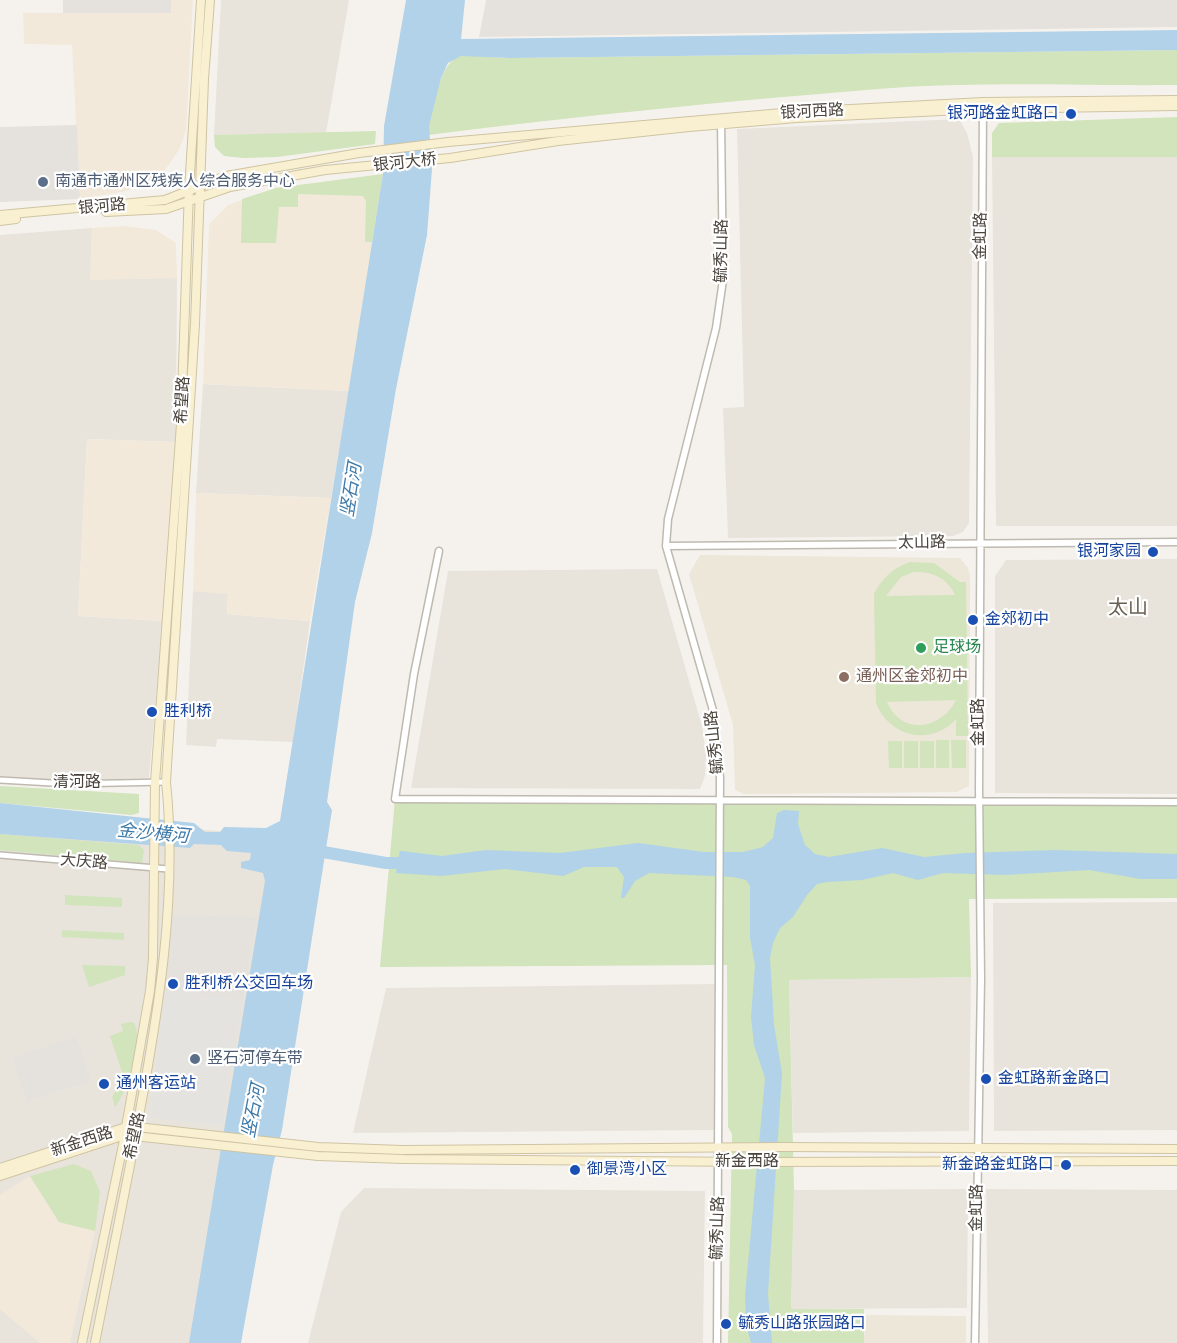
<!DOCTYPE html>
<html>
<head>
<meta charset="utf-8">
<style>
	body { margin:0 }
	canvas { display:block; background:#f5f2ed }
</style>
</head>
<body>
<canvas width="1177" height="1343"></canvas>
<script>
const c = document.querySelector('canvas').getContext('2d');
c.lineJoin = 'round';
function fill(path, color) { c.fillStyle = color; c.fill(path, 'evenodd'); }
function strokePath(path, color, width, dash) { c.strokeStyle = color; c.lineWidth = width; c.lineCap = dash ? 'butt' : 'round'; c.setLineDash(dash || []); c.stroke(path); }
function write(font, color, halo, rows, align = 'center') {
  c.font = font + ' "Archivo Narrow","Noto Sans SC",sans-serif'; c.lineWidth = 4.5; c.setLineDash([]); c.textBaseline = 'middle'; c.strokeStyle = halo; c.fillStyle = color; for (const [text, x, y, turn = 0] of rows) {
    c.save(); c.translate(x, y); c.rotate((+turn || 0) * Math.PI / 180); c.textAlign = isNaN(turn) ? turn : align; if (halo) c.strokeText(text, 0, 0); c.fillText(text, 0, 0); c.restore();
  }
}
const residential = new Path2D(`
	M221 0H349L326 133 214 135Z
	M959 119 967 133 973 157 969 523 963 532 953 536 728 538 723 408 744 407 737 129Z
	M992 157H1177V526H996Z
	M92 228 91 279 177 278 176 442 87 439 78 616 163 621 149 778 61 781 0 776V235Z
	M203 384 349 391 331 498 196 493Z
	M1177 559V794L995 793V576L1006 560Z
	M657 569 702 726 706 755 705 776 700 789 411 788 448 571Z
	M193 591 228 593 227 614 310 621 293 742 217 739 216 747 186 745Z
	M0 813 293 837 210 1343H0Z
	M1177 902V1130L994 1131 993 903Z
	M971 977 969 1131 793 1133 789 980Z
	M715 984V1130L353 1133 386 988Z
	M364 1188 705 1191 703 1343H308L341 1212Z
	M968 1189 967 1308 791 1309 794 1190Z
	M986 1189 1177 1190V1343H988Z`);
const commercial = new Path2D(`
	M171 0H193L186 131 179 150 160 177 127 191 80 199 72 45 24 44 23 13H171Z
	M383 174 349 391 203 384 209 224 228 205 276 188Z
	M124 226 156 230 176 243 177 278 90 280 92 228Z
	M87 439 176 442 163 621 78 616Z
	M196 493 331 498 310 621 227 614 228 594 193 591Z
	M30 1176 59 1222 95 1231 70 1343H40L0 1309V1195Z`);
const industrial = new Path2D(`
	M63 0H171V13H63Z
	M486 0H1177V27L479 37Z
	M77 125 80 199 0 202V127Z
	M171 915 257 917 243 1000 164 989Z
	M76 1037 91 1081 27 1101 12 1058Z`);
const education = new Path2D(`
	M700 555 960 558 968 568 970 576 969 786 957 792 744 794 735 790 733 725 689 574Z
	M865 1315 966 1316V1343H864Z`);
const green = new Path2D(`
	M1177 50V85C1077 86 978 81 878 89 728 101 578 116 428 135 430 116 439 60 461 56 475 54 494 58 509 58Z
	M1177 117V157H992V133L999 123Z
	M376 131 375 144 277 157 244 158 224 156 215 147 214 135Z
	M383 174 372 242H365L366 201 363 196 298 194V207H279L276 243H241L242 199 276 188Z
	M910 562 934 563 960 582H966L968 736H956V719C931 747 889 737 876 703L874 594C882 578 893 568 910 562ZM914 572C931 571 948 578 955 595L886 596 901 577ZM956 700C941 730 901 736 887 702Z
	M936 740H949V768H936Z
	M951 740H966V768H952Z
	M888 741H902V768H889Z
	M904 741H918V768H904Z
	M920 741H934V768H920Z
	M0 786 139 794V813L132 815 0 803Z
	M395 799 1177 802V898L969 899 971 977 789 980 794 1190 791 1309H864V1343H728L732 1134 728 1127 727 965 380 967Z
	M0 834 139 845 144 850 142 863 0 850Z
	M65 895 122 898V907L65 905Z
	M62 930 124 933V940L62 937Z
	M82 965 125 966V975L89 987Z
	M130 1022 134 1023C144 1039 127 1093 115 1107L112 1097 119 1086 117 1074 122 1072 110 1036 123 1031 121 1024Z
	M74 1164 91 1171 100 1192 95 1231 59 1222 30 1176Z`);
const parking = new Path2D(`
	M164 989 243 1000 222 1126 150 1118Z`);
const water = new Path2D(`
	M406 0H465L461 39 1177 30V50L509 58 461 56 448 63 441 78 429 126 432 169 427 235 396 389 372 533 355 602 327 802 332 810 282 1130 273 1165 241 1343H189L265 881 263 873 241 868V862L250 860 251 853 227 851 221 845 194 844 190 848 0 834V803L194 823 205 832H220L224 827 266 828 280 821 383 174 384 126Z
	M784 810 799 811 798 824 805 845 815 854 829 857 882 848 924 857 965 853 1055 850 1177 854V879H1141L1089 870 1005 875 943 873 918 880 893 873 862 880 827 882 817 884 807 895 793 917 780 928 773 943 770 958 774 1025 782 1073 768 1294 772 1343H751L746 1324 745 1296 765 1078 754 1045 751 1017 755 965 750 938V886L746 880 733 877 649 873 635 881 624 898H621L624 877 617 867H584L563 876 505 869 441 876 396 873 400 851H402L442 856 486 850 560 853 638 843 704 852H743L763 847 773 838 777 813Z`);
const river = new Path2D(`
	M312 850 386 863H413`);
const minor = new Path2D(`
	M0 780 69 784 166 782
	M0 855 168 869`);
const tertiary = new Path2D(`
	M666 546 1177 542
	M439 551 414 674 395 799 1177 802
	M717 1343 720 778 714 714 666 546 668 519 716 328 723 280 721 121
	M975 1343 981 979 979 787 983 105`);
const secondary = new Path2D(`
	M106 212 166 209 230 187 325 170 450 158 558 141 689 127 797 118 983 109 1177 106
	M0 215 165 200 226 176 359 153 448 142 794 112 983 102 1177 100
	M0 221 16 219
	M126 1127 150 991 153 958 155 782 181 424 189 189 201 0
	M137 1127C158 1015 178 897 166 782L195 324 204 79 210 0
	M0 1168 126 1127H137L318 1147 402 1150 781 1147 1177 1149
	M0 1176 125 1135 318 1156 403 1159 750 1162 1177 1161
	M82 1343 125 1135
	M95 1343 136 1135`);
const markers = [
	[1071,114,6,"#1a4fb4"],
	[43,182,6,"#5c6f8a"],
	[1153,552,6,"#1a4fb4"],
	[973,620,6,"#1a4fb4"],
	[921,648,6,"#2e9e5b"],
	[844,677,6,"#8d6e63"],
	[152,712,6,"#1a4fb4"],
	[173,984,6,"#1a4fb4"],
	[195,1059,6,"#5c6f8a"],
	[986,1079,6,"#1a4fb4"],
	[104,1084,6,"#1a4fb4"],
	[1066,1165,6,"#1a4fb4"],
	[575,1170,6,"#1a4fb4"],
	[726,1324,6,"#1a4fb4"]
];
const streetNames = [
	["银河西路",812,112,-3],
	["银河大桥",405,163,-6],
	["银河路",102,207,-5],
	["金虹路",981,236,-89],
	["毓秀山路",722,251,-89],
	["希望路",183,400,-87],
	["太山路",922,543,-1],
	["金虹路",979,722,-90],
	["毓秀山路",715,742,-96],
	["清河路",77,783],
	["大庆路",84,862,5],
	["希望路",135,1136,-78],
	["新金西路",82,1142,-18],
	["新金西路",747,1162],
	["金虹路",977,1208,-89],
	["毓秀山路",718,1228,-88]
];
const transitNames = [
	["银河路金虹路口",1059,114,"right"],
	["银河家园",1141,552,"right"],
	["金郊初中",985,620],
	["胜利桥",164,712],
	["胜利桥公交回车场",185,984],
	["金虹路新金路口",998,1079],
	["通州客运站",116,1084],
	["新金路金虹路口",1054,1165,"right"],
	["御景湾小区",587,1170],
	["毓秀山路张园路口",738,1324]
];
const serviceNames = [
	["南通市通州区残疾人综合服务中心",55,182],
	["竖石河停车带",207,1059]
];
const leisureNames = [
	["足球场",933,648]
];
const educationNames = [
	["通州区金郊初中",856,677]
];
const waterNames = [
	["竖石河",352,490,-81],
	["金沙横河",153,834,5],
	["竖石河",254,1111,-79]
];
const quarterNames = [
	["太山",1128,609]
];
fill(residential, '#e8e4dc');
fill(commercial, '#f3e9db');
fill(industrial, '#e5e2de');
fill(education, '#ece7d9');
fill(green, '#d1e4bb');
fill(parking, '#e4e3e0');
fill(water, '#b1d2e9');
strokePath(river, '#b1d2e9', 12);
strokePath(minor, '#bfbab0', 8);
strokePath(tertiary, '#bfbab0', 9);
strokePath(secondary, '#cfc4a2', 10);
strokePath(minor, '#fff', 5);
strokePath(tertiary, '#fff', 6);
strokePath(secondary, '#f9f0d2', 8);
for (const [x, y, r, color] of markers) { const dot = new Path2D(); dot.arc(x, y, r, 0, 2 * Math.PI); c.fillStyle = color; c.fill(dot); strokePath(dot, '#fff', 2); }
write('16px', '#49433b', '#fff', streetNames);
write('16px', '#164399', '#fff', transitNames, 'left');
write('16px', '#4e5e75', '#fff', serviceNames, 'left');
write('16px', '#27864d', '#fff', leisureNames, 'left');
write('16px', '#785e54', '#fff', educationNames, 'left');
write('italic 18px', '#3f7ba9', '#fff', waterNames);
write('20px', '#6a6153', '#fff', quarterNames);
</script>
</body>
</html>
